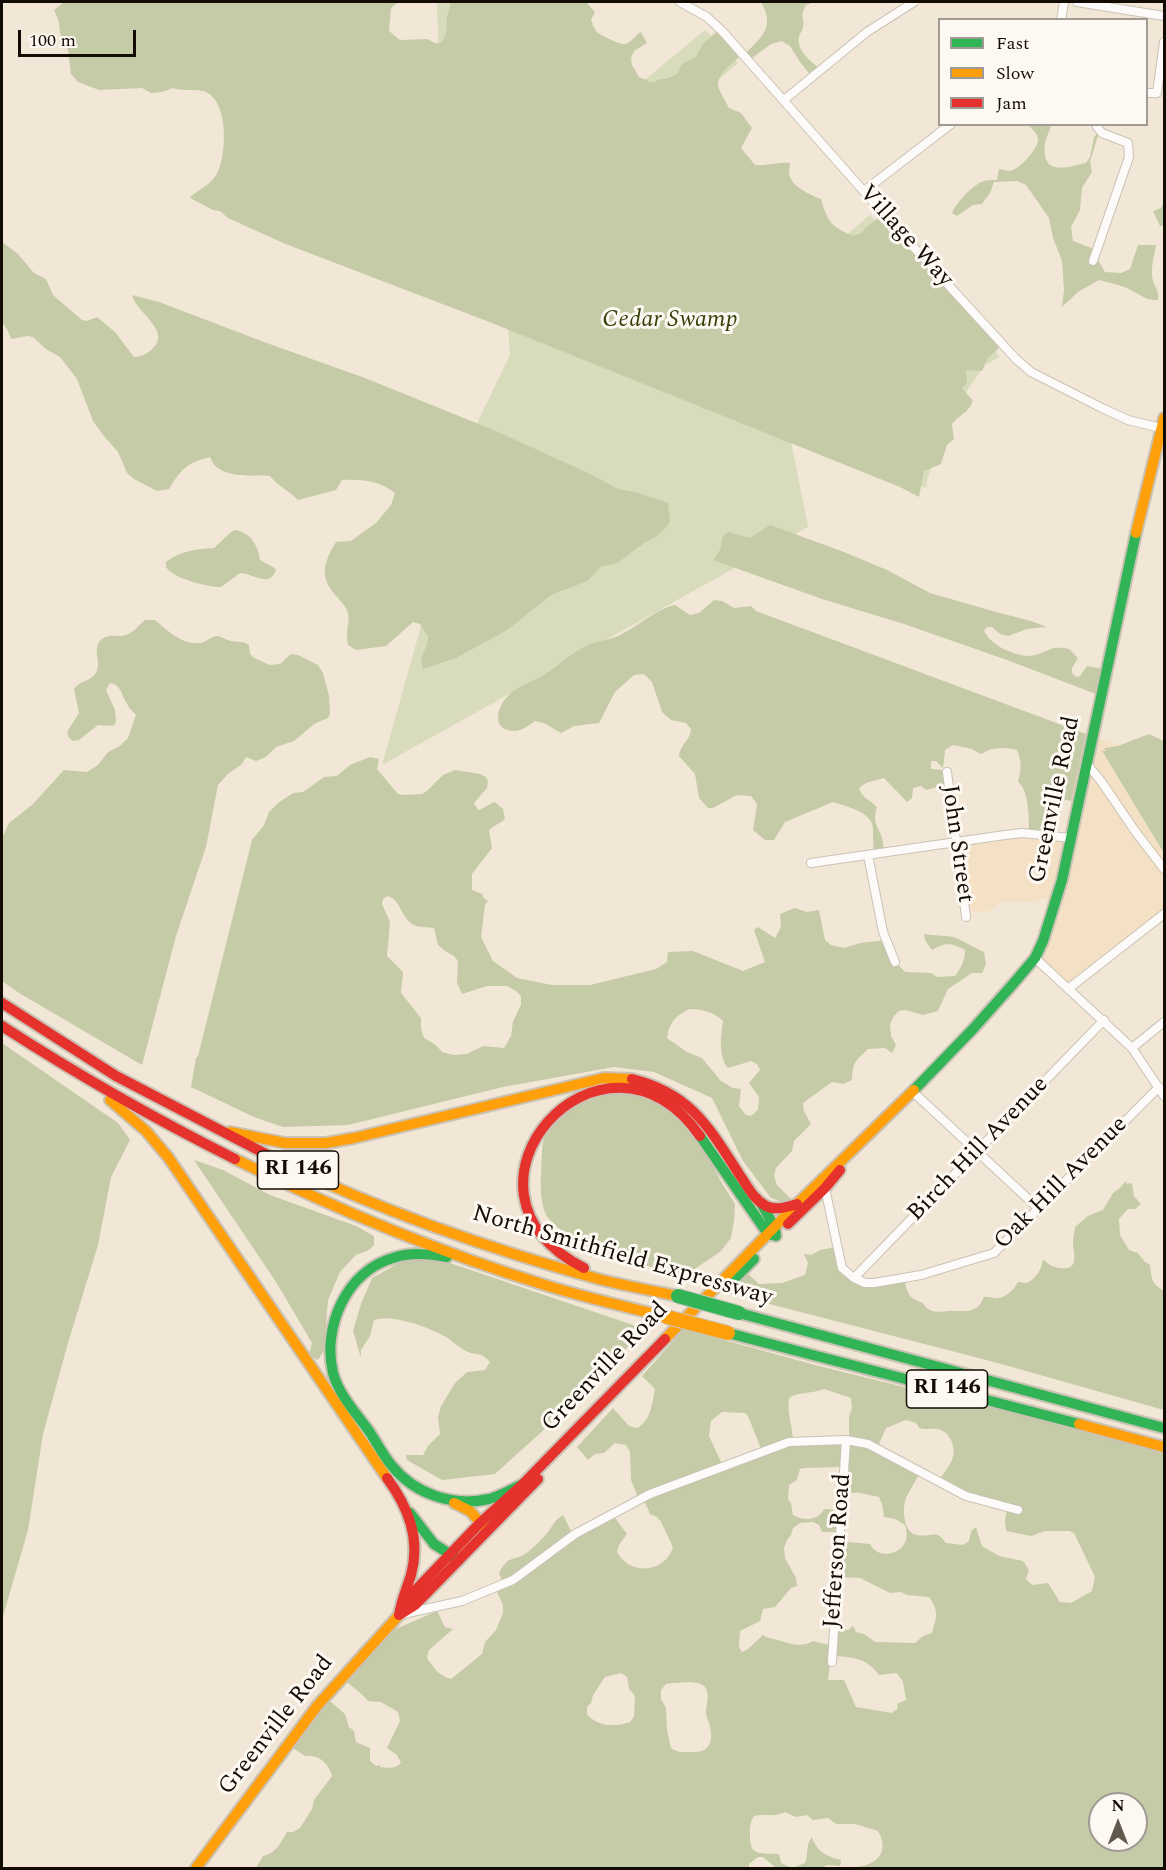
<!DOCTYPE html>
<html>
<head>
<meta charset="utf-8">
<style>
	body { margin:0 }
	#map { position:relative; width:1166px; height:1870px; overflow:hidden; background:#f2e7d6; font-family:Spectral,serif }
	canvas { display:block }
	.frame { position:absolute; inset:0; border:3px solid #130c04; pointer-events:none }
	.legend { position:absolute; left:938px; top:18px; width:210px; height:108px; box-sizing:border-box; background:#fdf8f2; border:2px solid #9f9a93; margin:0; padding:8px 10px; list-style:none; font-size:18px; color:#130c04 }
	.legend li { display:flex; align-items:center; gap:12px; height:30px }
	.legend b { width:30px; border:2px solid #9f9a93 }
	.north { position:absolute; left:1088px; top:1792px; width:60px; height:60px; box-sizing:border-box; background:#fdf8f2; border:2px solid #9f9a93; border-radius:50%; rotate:0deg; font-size:16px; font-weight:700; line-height:24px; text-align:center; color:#130c04 }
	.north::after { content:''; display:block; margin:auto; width:21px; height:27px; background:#61594e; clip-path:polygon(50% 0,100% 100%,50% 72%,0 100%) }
	.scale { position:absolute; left:18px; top:30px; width:118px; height:27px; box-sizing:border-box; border:3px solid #130c04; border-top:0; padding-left:8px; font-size:18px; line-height:21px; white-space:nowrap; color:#130c04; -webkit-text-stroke:4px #fdf8f2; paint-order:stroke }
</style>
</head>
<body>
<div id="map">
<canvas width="1166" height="1870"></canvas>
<div class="frame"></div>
<ul class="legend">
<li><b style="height:8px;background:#30b455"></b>Fast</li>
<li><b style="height:8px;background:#ff9f0a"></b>Slow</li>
<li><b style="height:8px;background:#e5322d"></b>Jam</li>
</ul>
<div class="north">N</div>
<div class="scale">100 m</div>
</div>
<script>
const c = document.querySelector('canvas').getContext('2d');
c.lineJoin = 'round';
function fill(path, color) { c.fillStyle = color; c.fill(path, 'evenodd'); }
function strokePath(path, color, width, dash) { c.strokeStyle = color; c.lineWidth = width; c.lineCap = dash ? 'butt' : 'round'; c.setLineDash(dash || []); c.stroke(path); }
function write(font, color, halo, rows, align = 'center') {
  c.font = font + ' Spectral,serif'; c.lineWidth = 6; c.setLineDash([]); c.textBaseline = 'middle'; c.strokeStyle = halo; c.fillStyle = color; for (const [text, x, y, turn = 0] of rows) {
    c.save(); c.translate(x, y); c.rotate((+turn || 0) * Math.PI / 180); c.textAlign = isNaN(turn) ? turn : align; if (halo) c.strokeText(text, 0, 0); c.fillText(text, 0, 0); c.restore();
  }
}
const built = new Path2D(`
	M1086 734 1119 745 1104 748 1106 751 1102 752 1162 850 1164 852V913L1069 988 1039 961 1055 902 1043 899 1032 902 1006 901 998 904 988 912 966 911 959 840 1007 833 1070 836 1078 804 1070 801Z`);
const green = new Path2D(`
	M437 2H557L642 82 705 30 738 63 684 110 826 252 870 215 1000 357 985 365 958 404 928 477 926 488 789 431 808 527 382 765 479 419 510 355 507 317 445 266Z`);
const forest = new Path2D(`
	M64 2H399L391 8 389 31 400 40 427 39 435 43H441C448 34 446 28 447 17 448 11 451 8 450 2H586L595 12 591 20C593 25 594 29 598 33 603 36 620 45 625 44 631 43 635 35 641 32L647 43 634 51 631 58 632 65 639 77 650 82H655L659 79H666L677 74 682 64 696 57 703 44 717 31 740 56C731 65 712 77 720 91 723 97 726 102 729 108L741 113 752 128 741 148 755 165C768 166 778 162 790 163 790 165 789 172 789 174 791 186 810 195 821 199 828 222 830 226 853 236L862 233 865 228 882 215 1001 346 987 359 982 371 966 370 967 383 962 388 973 401C968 413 959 415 952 424L954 439 947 445 941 464 924 471 919 497 900 487 492 323 283 243 228 218 220 211 213 210 190 198 191 196C199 190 211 184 216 175 227 157 229 102 206 92 196 88 183 92 173 88L162 92 151 93 142 88 99 90 78 82 71 74 68 50 60 33 59 22 54 10Z
	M761 2H815L806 5C799 18 805 17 803 27 803 30 800 33 799 36 796 51 811 61 821 70L813 78 800 62 790 46 782 41 771 44 748 61 743 56C761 37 776 28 761 2Z
	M1028 125H1051C1050 131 1046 137 1045 143 1041 176 1065 168 1086 163L1090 157 1094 137 1099 132 1090 162 1092 172 1082 188 1080 210 1071 227 1073 241 1094 249 1095 255 1105 272 1121 273 1130 269 1138 245H1156C1154 256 1150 270 1153 281 1156 290 1159 290 1158 300 1147 301 1141 295 1131 290 1122 285 1110 283 1099 280L1078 292 1062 307 1064 290 1062 261 1053 238 1049 218 1026 185 1017 181 994 182 990 193 982 204 973 205 957 216 952 213C955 205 970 188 978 184 983 180 990 180 997 180L999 169C1000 169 1008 171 1009 171 1018 171 1037 150 1038 141 1038 133 1033 130 1028 125Z
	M1164 202V226H1160L1153 211 1161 208Z
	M2 242 18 254 34 273 46 279 53 295 82 320 87 321 97 317 115 332 134 357C143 356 147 354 154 347 170 330 136 312 132 295L159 302 264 342 365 378 496 431 590 474 618 489 635 492 668 503 670 522C658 538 655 536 640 546 625 555 622 565 602 566L587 581 551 595 507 630 456 658 423 669 421 658 427 645 428 636 420 624 413 622 386 646 356 650 348 645C345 632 350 623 348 613 346 606 341 602 337 597 319 577 323 564 336 542L351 541 376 523 391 505 395 493C380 481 362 479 342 480L336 490 298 500C289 491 278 486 270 476 254 475 231 478 218 468 214 466 212 461 210 457 187 463 181 469 169 489L157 491 134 479 127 473 118 452 103 435 93 421 77 379 60 357 46 349 33 337 27 336 11 339 8 331 2 322Z
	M770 525 844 552 887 570 930 593 996 612 1031 621 1047 627 1027 629 1008 636 1000 634 992 627H987L984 631C991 645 1012 655 1028 656 1036 656 1043 652 1051 649 1056 647 1063 648 1069 649L1078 658 1072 668V673L1076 677 1080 676 1087 666 1107 670 1101 696 1007 660 904 624 822 599 713 560 720 550 723 536 728 532 750 538Z
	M236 530C252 534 258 546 260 560L273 567 276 570C269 589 253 573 240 573L221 587C207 587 174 579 166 567V562C180 551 197 549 214 548L231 532Z
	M714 600 722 601 734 608 751 606 756 611 1086 734 1071 801 1062 799 1058 794 1057 815 1052 818V834L1029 832C1029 820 1029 789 1018 782 1021 770 1022 761 1017 750 1003 747 993 747 981 754L972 749 953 745 945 750 943 768 936 761H931V769L945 770 948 784 926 790 921 786 913 788 912 798 907 802 884 778 866 783 859 788C862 798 870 800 877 807 873 822 876 823 881 835 883 840 883 846 884 850L874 853C873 844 873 837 873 828 871 811 847 807 833 802L785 822 774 840H765L753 830 757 804 751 796 737 795 713 808H708L699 798 695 774 679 756C681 743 690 741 691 729L686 723 671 720 662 712 652 682 644 674 634 675 615 692 599 723 574 726 561 733 544 723 535 721C529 725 522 731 515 731 492 731 496 710 506 698 517 685 532 683 545 674 557 667 567 657 579 650 590 642 606 641 618 636 638 627 653 610 675 605L690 615 699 613Z
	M145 620H155C168 631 182 645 200 643 207 642 211 636 218 636 222 637 226 640 231 641 239 643 242 640 249 645L250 654 254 658 270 665 280 664 291 654 298 655 318 665 323 673 329 696 330 714 328 718 314 724 294 741 276 747 266 757 256 761 246 757 242 764 228 774 218 785 206 847 176 936 142 1065 19 993 2 981V838L9 823 32 805 64 770 87 772 98 765 108 752 120 746 128 738 136 715C132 711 128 707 126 702 121 694 121 685 110 683L106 690 115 710 116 722 113 726 98 725 79 740 73 741 69 738 67 732 79 713 74 689C79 681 91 681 96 673 102 662 92 650 100 641 109 632 116 638 126 635 133 633 140 624 145 620Z
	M1149 734 1164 741V852L1162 850 1102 751H1106L1104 748 1118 746Z
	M370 757 379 759 377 769 398 794 404 795 422 794 427 791 443 775 455 770 480 774 486 777 488 781 487 788 474 803 478 810C484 809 488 804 495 802L503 809 505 819C500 824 494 825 489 830L492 848 472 874V890L482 894 484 898 488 901 485 905 481 937 493 961 517 978 552 985H590L656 969 667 962 668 952 693 951 743 971 765 962 754 930 758 927 775 938 781 927 780 914 795 908 807 912 819 910 825 940 831 945 844 948 860 943 886 940 895 961 905 972 931 973 937 977 955 976C961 968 965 960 965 950 950 943 947 942 932 950L925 940 924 934C934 936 944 935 953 937 958 938 977 949 984 952L986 964 982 973H972L948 989 938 1011 923 1015 905 1010 899 1011 894 1016 890 1024 891 1036 896 1045 892 1053 885 1048 868 1049C855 1062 853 1061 852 1080L843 1084 832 1082 803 1103 804 1111 811 1124 794 1141 792 1151 776 1168 774 1176 777 1185 795 1203 794 1206 771 1198 743 1161 712 1098 654 1072 614 1067 503 1087 348 1125 283 1127 254 1117 191 1087 196 1058 198 1056 252 840 264 825 269 812 278 803 293 793 303 792 324 777 337 776 350 765ZM387 896C401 899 401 919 414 925 420 928 428 927 434 928L438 945 445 951 454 956 458 961 457 983 462 994 487 986H507L516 991 521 996V1005L513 1021 511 1036 504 1048 483 1046 467 1054 454 1055 442 1052C429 1034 420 1047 421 1018L401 993 403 972 387 956 390 922 382 904 383 899ZM689 1009C702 1009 714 1012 723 1021 721 1036 718 1056 728 1068L751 1061 757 1064 760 1070 749 1083 759 1097 758 1110 751 1116 746 1115 739 1106 741 1089 733 1088 721 1081 702 1058 687 1052 667 1038C669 1023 675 1016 689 1009Z
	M2 1043 118 1123 130 1140 111 1177 98 1245 68 1343 43 1434 28 1530 2 1620Z
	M629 1089 669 1106 711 1161 720 1180 735 1204 734 1221 731 1238 721 1251 686 1275C639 1263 583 1257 549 1219 541 1210 540 1186 541 1175 542 1165 541 1153 543 1143 547 1125 583 1092 602 1090 610 1089 620 1089 629 1089Z
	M194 1160 223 1170 270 1195 356 1226 374 1236V1245L369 1250 356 1255 340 1272 328 1300 324 1351 318 1360 309 1355 312 1343 276 1282Z
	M1126 1181 1127 1184 1132 1183 1134 1196 1141 1204 1135 1209H1128L1119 1219 1120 1235 1129 1250 1138 1253 1145 1262 1150 1265C1152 1280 1151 1283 1164 1291V1410L994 1362 727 1293 746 1272 759 1284 782 1283 805 1275 808 1263 804 1254 811 1255 820 1250 836 1247 844 1269 860 1280 904 1278C908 1294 907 1297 923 1303 929 1314 939 1312 949 1311 958 1310 966 1313 974 1309 980 1307 981 1302 984 1297 990 1296 994 1299 999 1298 1007 1297 1015 1288 1018 1282L1027 1283C1037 1277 1041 1271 1043 1259 1049 1265 1052 1267 1060 1268 1082 1271 1072 1251 1073 1241 1073 1236 1075 1231 1075 1227L1088 1216 1103 1210 1113 1193 1120 1188Z
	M432 1257 645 1329 579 1398 495 1474 442 1480 407 1460 406 1455H423L428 1446 440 1434 438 1417 441 1406 455 1383 467 1372 485 1370 490 1362C479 1350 478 1357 466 1351 459 1348 453 1341 446 1337 428 1327 394 1314 374 1320L370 1336 361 1350V1358L353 1331 361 1304 372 1278 399 1263Z
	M684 1329 815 1365 977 1405 990 1406 1164 1454V1868H857L856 1867C877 1865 890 1852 878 1831L855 1824H836L828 1818 813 1820 807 1815 796 1817 785 1812C774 1818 765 1813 754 1816 750 1822 750 1827 750 1834 749 1857 761 1853 779 1854L781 1863 792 1868 805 1863C809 1854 805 1845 812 1837 817 1852 826 1856 841 1860L840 1866 827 1865 822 1868 775 1867 763 1857H758L749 1864V1868H256L263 1856C276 1853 280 1844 287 1832H293L300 1828 312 1809 314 1800 332 1776C329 1763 318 1754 305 1756L290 1746 325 1697 345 1714 349 1727 354 1731 356 1742 370 1748V1761L376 1766 380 1765V1767C389 1768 395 1769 401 1763L397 1755 387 1748 400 1721 398 1712 381 1702 368 1701C362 1693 351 1686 342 1678L391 1631 437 1611 445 1627 453 1629 429 1650 427 1658C434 1668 439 1676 451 1679L482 1654 485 1642 496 1630 503 1613V1605L495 1588 503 1583 499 1573C509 1554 512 1562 525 1554 533 1549 541 1540 547 1533 554 1525 553 1521 563 1515L572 1533 612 1514 627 1534 619 1545 617 1552C631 1577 666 1572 673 1547L661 1522 657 1517 650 1514 643 1498 638 1497 631 1480 630 1452 626 1445 615 1443 604 1453 595 1454 588 1460 577 1447 613 1408 629 1426 637 1428C651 1421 652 1403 655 1389L642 1376ZM824 1389 851 1398 852 1408 849 1417V1439L813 1436 793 1439C792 1425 787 1412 789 1398 801 1391 812 1394 824 1389ZM722 1412 745 1413 748 1416 761 1449 722 1464 709 1436 711 1421ZM906 1420 916 1423 919 1428C926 1430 932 1428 938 1429 951 1432 957 1449 952 1460 949 1467 943 1474 939 1480L1007 1508 1005 1520 1006 1531 1031 1536 1045 1531H1069L1074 1533 1095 1577 1092 1591 1071 1603 1060 1602 1048 1583 1032 1585 1026 1579 1029 1570 1023 1561 999 1556 982 1546 976 1527 971 1531 969 1541 963 1545 946 1543C936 1528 932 1538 917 1535 903 1533 902 1508 906 1498 910 1489 916 1481 920 1472L878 1446 886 1428ZM842 1467V1492L860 1493 879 1497 882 1504 884 1517 895 1519 905 1525C915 1553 879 1563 870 1544L838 1541 837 1577 860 1578 890 1593 901 1592 907 1595 929 1597C939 1611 937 1616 932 1633L923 1636 915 1643 875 1642 864 1634 856 1632 853 1626 848 1630 832 1626 829 1645 813 1641C801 1648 790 1644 778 1640 772 1638 768 1639 763 1635L748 1649 742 1652 739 1647 740 1631 760 1621 763 1609 775 1607 791 1588 797 1586 796 1578 785 1558 784 1548 787 1540 791 1535 793 1528 800 1523 813 1522 819 1525 822 1532H837L840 1510 824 1509C818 1521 804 1521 793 1515L791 1503 788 1499 789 1485 797 1480 800 1469 805 1468ZM831 1656C851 1657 866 1657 879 1675L897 1673 903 1682 906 1700 897 1704 898 1708 892 1713 856 1707 844 1680H828ZM621 1673 627 1677 629 1689 635 1696 634 1716 630 1722C616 1727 597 1727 587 1714V1707L591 1703 593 1695 605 1677ZM672 1683C680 1683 698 1680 704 1686 711 1692 706 1705 706 1713 706 1718 709 1721 710 1726 713 1741 710 1752 694 1752 685 1752 678 1753 671 1748L667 1730 666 1708 661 1699V1690L666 1684ZM1100 1804H1136V1840H1100Z`);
const street = new Path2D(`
	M680 2 707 17 723 32 898 230 1016 359 1031 372 1102 408 1128 420 1161 428
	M1077 2 1164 16
	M1061 20 1064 2
	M1146 93H1157L1164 42
	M784 100 867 32 914 2
	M864 191 951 124
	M1093 261 1129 157 1128 143 1102 133 1097 127V124
	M1087 764 1101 781 1135 831 1164 869
	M947 772 966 917
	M868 855 883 932 895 962
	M811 863 1005 835 1022 833 1071 838
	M1035 958 1132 1048 1164 1096
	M1068 989 1164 914
	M1132 1048 1164 1022
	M912 1091 1039 1209
	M825 1188 842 1268 854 1278 865 1283H874L921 1275 994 1253 1159 1087
	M854 1278 1104 1020
	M403 1614 462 1601 513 1580 575 1534 650 1494 789 1442 846 1440 868 1444 966 1496 1018 1510
	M832 1662 846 1440`);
const fast = new Path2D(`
	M914 1090 973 1029 1013 984 1035 958 1043 941 1062 880 1136 533
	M700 1136 768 1234 776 1236 775 1228 761 1203
	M447 1257C429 1254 411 1252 393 1258 346 1271 322 1328 333 1373 339 1395 356 1413 369 1431 377 1443 383 1455 392 1466 415 1494 452 1507 489 1499 501 1496 512 1489 523 1484
	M729 1284 754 1259
	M739 1313 1164 1428
	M728 1333 1079 1424
	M410 1513 434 1544 459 1560`);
const slow = new Path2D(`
	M1136 533 1164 418
	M110 1100 146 1131 168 1157 387 1478
	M230 1132 285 1143H326L354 1138 604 1078 632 1079
	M235 1159C335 1209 441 1253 548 1286 587 1298 627 1307 667 1317
	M285 1164C384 1212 496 1251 602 1280 627 1286 653 1291 678 1296
	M665 1339 797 1204 914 1090
	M1079 1424 1164 1447
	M454 1503 470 1511 487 1530
	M196 1868 317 1706 399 1615 405 1603`);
const jam = new Path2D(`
	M2 1003 116 1076 285 1164
	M2 1026C78 1075 155 1119 235 1159
	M632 1079C690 1093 709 1127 739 1174 747 1185 753 1199 766 1206 775 1211 787 1207 797 1204
	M788 1224 825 1188 840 1170
	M584 1268C431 1190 603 999 700 1136
	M387 1478C408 1507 421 1538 411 1575 407 1588 401 1601 399 1615
	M405 1603 408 1598 480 1523 523 1484 665 1339
	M399 1615 415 1605 538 1479`);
const fastBridge = new Path2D(`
	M678 1296 739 1313`);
const slowBridge = new Path2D(`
	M667 1317 728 1333`);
const shields = [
	[298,1170,81],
	[947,1389,81]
];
const shieldNames = [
	["RI 146",298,1170],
	["RI 146",947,1389]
];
const streetNames = [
	["Village Way",905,237,48],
	["Greenville Road",1056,800,-78],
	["John Street",956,844,82],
	["Birch Hill Avenue",979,1150,-46],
	["Oak Hill Avenue",1062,1184,-45],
	["North Smithfield Expressway",622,1257,16],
	["Greenville Road",606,1368,-46],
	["Jefferson Road",839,1551,-86],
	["Greenville Road",277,1726,-52]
];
const parkNames = [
	["Cedar Swamp",670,321]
];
fill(built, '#f4e1c5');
fill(green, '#d8dbbc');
fill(forest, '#c5caa7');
strokePath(street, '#cac2b5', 10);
strokePath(fast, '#cac2b5', 14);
strokePath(slow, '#cac2b5', 14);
strokePath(jam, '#cac2b5', 14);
strokePath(street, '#fdfbf9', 8);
strokePath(fast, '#30b455', 10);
strokePath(slow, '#ff9f0a', 10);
strokePath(jam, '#e5322d', 10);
strokePath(fastBridge, '#cbc6be', 16, []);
strokePath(slowBridge, '#cbc6be', 16, []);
strokePath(fastBridge, '#30b455', 14);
strokePath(slowBridge, '#ff9f0a', 14);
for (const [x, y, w] of shields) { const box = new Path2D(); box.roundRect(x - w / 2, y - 19, w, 38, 4.5); c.fillStyle = '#fdf8f2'; c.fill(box); strokePath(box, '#130c04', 1.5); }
write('bold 22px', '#130c04', null, shieldNames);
write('24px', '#130c04', '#fdf8f2', streetNames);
write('italic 24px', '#334208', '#fdf8f2', parkNames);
</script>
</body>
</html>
